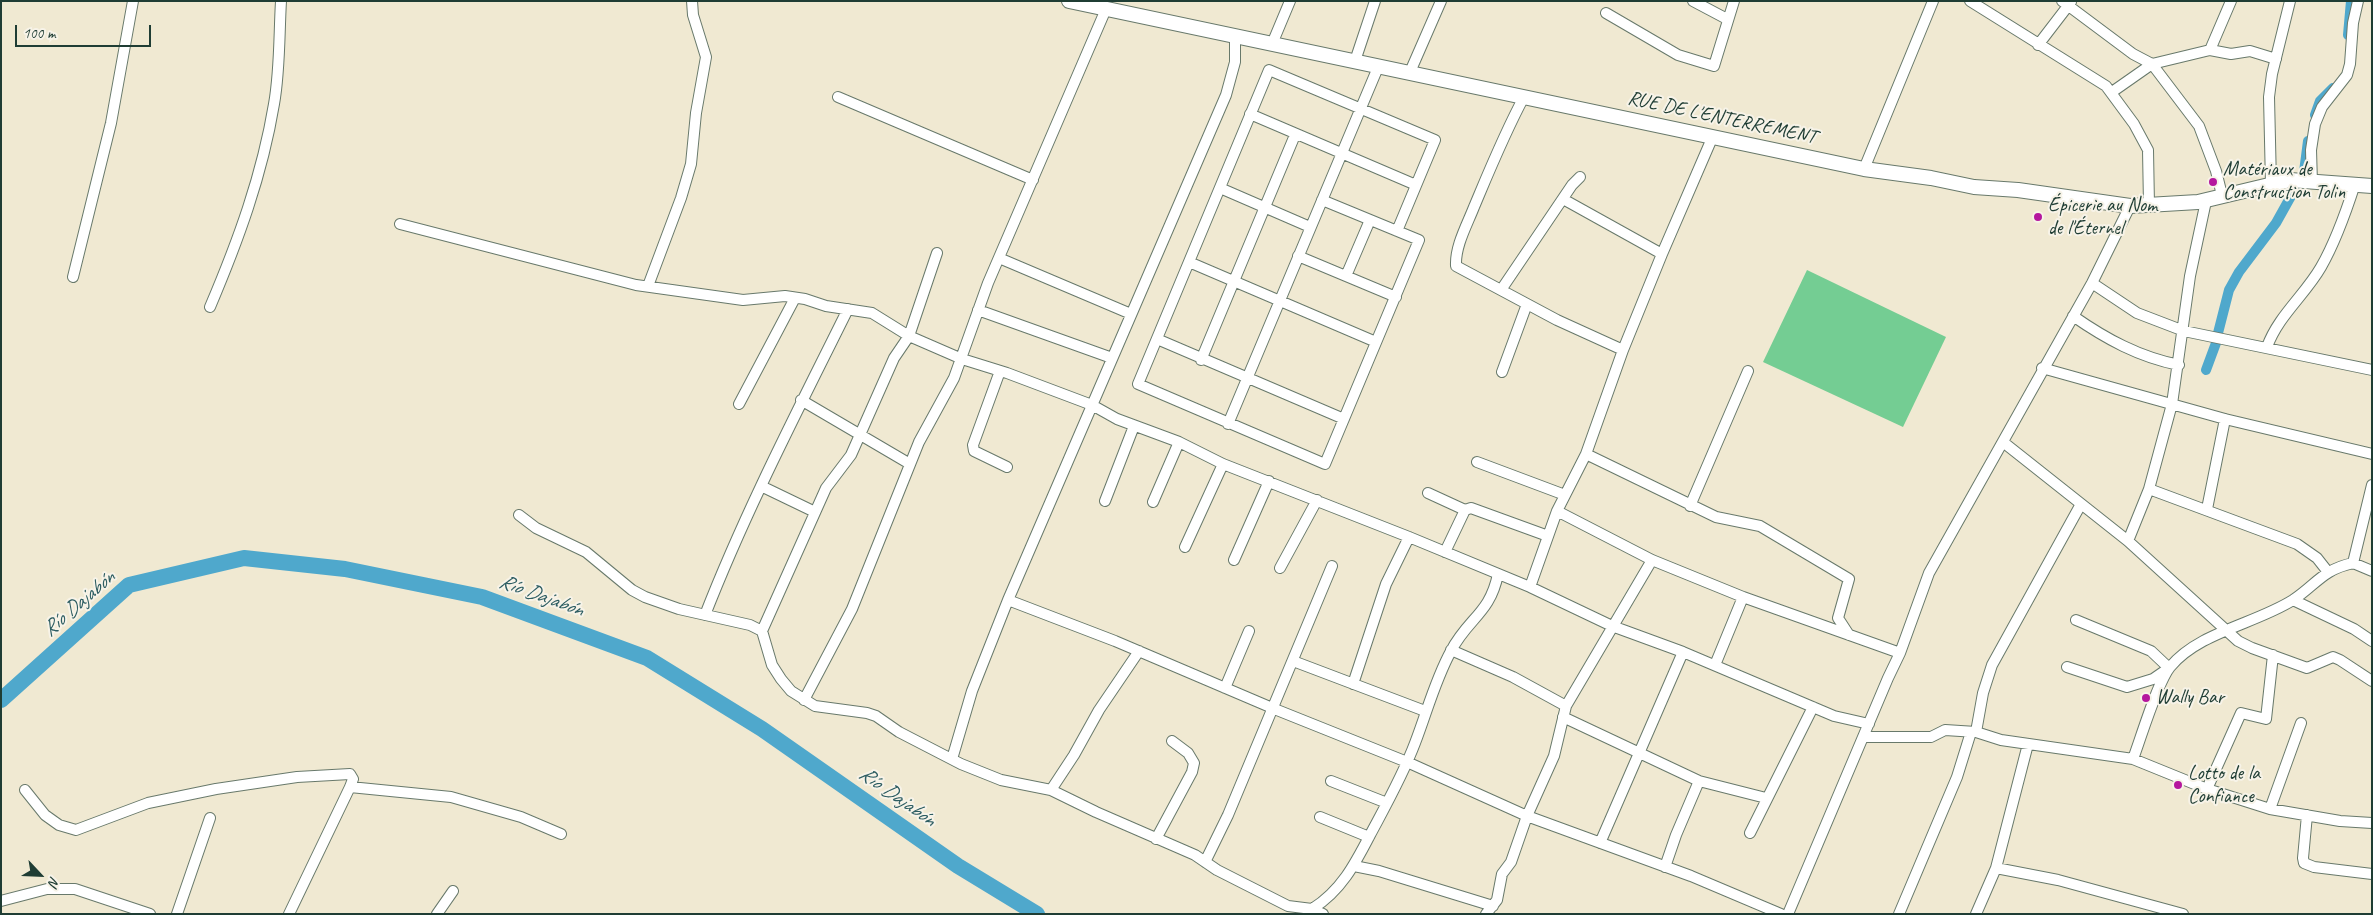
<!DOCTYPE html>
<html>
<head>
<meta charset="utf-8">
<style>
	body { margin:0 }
	#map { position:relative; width:2373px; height:915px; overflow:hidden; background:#f0e9d2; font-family:Caveat,sans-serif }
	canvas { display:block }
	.frame { position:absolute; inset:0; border:2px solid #1f3d34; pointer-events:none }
	.north { position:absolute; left:15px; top:850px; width:50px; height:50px; -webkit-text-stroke:4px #f7f3e8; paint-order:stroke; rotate:115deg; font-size:14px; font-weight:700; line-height:20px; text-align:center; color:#1f3d34 }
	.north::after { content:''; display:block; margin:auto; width:18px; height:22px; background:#1f3d34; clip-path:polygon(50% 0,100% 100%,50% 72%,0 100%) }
	.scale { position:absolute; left:15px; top:25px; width:136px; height:22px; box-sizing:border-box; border:2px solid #1f3d34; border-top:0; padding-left:6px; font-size:15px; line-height:18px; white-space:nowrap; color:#1f3d34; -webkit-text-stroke:4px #f7f3e8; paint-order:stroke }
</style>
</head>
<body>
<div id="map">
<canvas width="2373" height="915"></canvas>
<div class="frame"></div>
<div class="north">N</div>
<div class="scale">100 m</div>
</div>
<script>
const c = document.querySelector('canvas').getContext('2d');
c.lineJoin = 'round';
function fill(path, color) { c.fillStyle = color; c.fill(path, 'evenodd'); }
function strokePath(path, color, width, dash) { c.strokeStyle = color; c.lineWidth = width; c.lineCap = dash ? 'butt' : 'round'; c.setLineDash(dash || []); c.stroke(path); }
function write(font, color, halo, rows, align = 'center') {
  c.font = font + ' Caveat,sans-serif'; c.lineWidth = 4; c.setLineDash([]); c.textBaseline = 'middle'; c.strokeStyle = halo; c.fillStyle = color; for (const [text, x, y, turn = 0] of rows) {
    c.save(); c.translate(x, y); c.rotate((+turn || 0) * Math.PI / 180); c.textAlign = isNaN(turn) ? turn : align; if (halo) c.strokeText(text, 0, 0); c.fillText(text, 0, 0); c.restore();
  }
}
const green = new Path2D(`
	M1807 270 1946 337 1903 427 1763 362Z`);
const canal = new Path2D(`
	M2348 35 2351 1
	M2315 115 2320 101 2333 88
	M2304 172 2308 141
	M2218 333 2229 290 2239 272 2276 223 2295 189
	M2206 370 2216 343`);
const river = new Path2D(`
	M1 700 129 585 244 558 345 569 482 597 647 658 762 729 958 866 1037 914`);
const minor = new Path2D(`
	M1693 1 1727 19
	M1970 1 2106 86 2134 124 2148 150 2149 205
	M2062 1 2133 54 2152 64 2199 126 2216 171 2222 195
	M1606 13 1678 55 1714 66 1734 1
	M1272 44 1290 1
	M2038 45 2071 2
	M2210 50 2231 1
	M1355 61 1375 1
	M1410 72 1441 1
	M2112 92 2152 64 2210 50 2231 54 2250 51 2276 59
	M838 97 1033 180
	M1524 97C1505 132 1490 169 1474 207 1467 225 1455 246 1456 266L1557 320 1623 350
	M1250 114 1416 185
	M1864 169 1933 1
	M2312 183 2311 150 2315 124 2322 107 2347 75 2350 64 2353 23 2358 1
	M2271 184 2269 97 2272 74 2290 1
	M1220 188 1310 227
	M1563 199 1662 254
	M1322 200 1419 240 1325 464 1138 384 1269 70 1435 140 1397 231
	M2206 201 2190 276 2172 404 2149 489 2297 544 2317 558 2328 572
	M400 224 636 285 743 300 785 296 805 299 826 306 872 313 909 336 962 359 1007 373 1092 405 1117 419 1179 442 1223 464 1409 537 1530 587 1612 626 1683 652 1834 716 1869 724
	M1298 256 1396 297
	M999 258 1131 314
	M1189 262 1376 342
	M1346 276 1370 220
	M73 277 111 123 133 1
	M2092 283 2137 313 2184 331 2372 370
	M648 286 681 198 691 164 696 113 706 57 693 15 692 1
	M1501 290 1572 185 1580 177
	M210 307C238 241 262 176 274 104 280 71 279 35 281 1
	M978 310 1112 358
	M2073 316C2106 339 2139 357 2179 365
	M1157 339 1344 419
	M2267 347C2278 316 2305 295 2321 267 2336 241 2346 212 2355 184
	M1201 360 1295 135
	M2042 368 2225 419 2372 454
	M1000 371 973 445 974 451 1007 467
	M1502 372 1527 304
	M801 400 910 464
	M739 404 795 298
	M1228 424 1379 65
	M2003 442 2128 541 2238 641 2252 648 2307 668 2333 657 2340 660 2372 681
	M1586 454 1716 517 1760 526 1849 579 1838 618 1849 635
	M1477 462 1565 495
	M761 486 815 512
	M1428 493 1465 510
	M1105 501 1134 426
	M1153 502 1179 442
	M1690 506 1748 371
	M2207 509 2225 419
	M1557 511 1652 560 1743 597
	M519 515 536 528 586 552 632 590 645 597 679 609 750 625 762 631 772 665 781 679 791 691 815 706 867 713 876 716 899 732 961 764 1001 780 1051 790 1096 812 1195 855 1217 870 1288 906 1312 909 1323 914
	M2128 541 2149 489
	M1185 547 1223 464
	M1445 552 1465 510 1471 508 1548 536
	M1234 560 1269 481
	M2353 563 2372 571
	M1280 568 1317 500
	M1530 587 1557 511 1586 454 1623 350 1662 254 1713 136
	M1008 600 1115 641 1277 710 1407 762 1527 816 1691 876 1781 914
	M2293 600 2354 629 2372 641
	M705 615C746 510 798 410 848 309
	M762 631 826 488 851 455 894 358 909 336 937 253
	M1451 650 1513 677 1566 706
	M1293 661 1425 711
	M1715 665 1743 597 1900 653
	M2067 667 2127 687 2153 679 2169 668 2151 651 2076 620
	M1353 684 1386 584 1409 537
	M1225 688 1249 631
	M804 700 852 609 919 442 954 378 988 283 1106 9
	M1563 717 1699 781 1766 798
	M1976 732 1983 693 1992 665 2081 504
	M1863 737H1931L1945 730 1976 732 2001 740 2133 759 2207 789 2270 809 2340 821 2372 823
	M952 759 972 691 1008 600 1226 95 1235 62V36
	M2133 759C2141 738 2157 683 2170 667 2199 632 2255 624 2293 600 2317 584 2322 570 2353 563L2372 485
	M1331 781 1387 803
	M350 787 451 797 521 817 561 834
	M2207 789 2241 713 2266 719 2273 655
	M25 790 45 815 59 825 76 830 148 803 216 789 297 777 350 774 353 779 350 787 289 914
	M1051 790 1074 755 1099 710 1139 651
	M2270 809 2301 723
	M2307 815 2303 858 2304 863 2314 867 2372 874
	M1320 817 1369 837
	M1750 833 1813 707
	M1156 839 1192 772 1194 763 1188 753 1172 741
	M1600 843 1683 652
	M1205 862 1228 815 1332 566
	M1354 866 1379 871 1493 906
	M1665 867 1676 835 1699 781
	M1996 868 2058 880 2183 914
	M1 901 47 889H75L150 914
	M1312 909C1341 891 1355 864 1370 835 1386 805 1403 775 1415 743 1427 712 1435 680 1451 651 1468 618 1490 614 1498 574
	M177 914 210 818
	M437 914 453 891
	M1486 914 1497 900 1502 874 1511 862 1527 816 1554 756 1566 706 1652 560
	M1788 914 1888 678 1900 653 1929 573 2092 283 2130 206
	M1899 914 1957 777 1971 732
	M1976 914 1996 868 2028 744`);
const tertiary = new Path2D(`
	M1069 1 1864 169 1931 178 1974 187 2018 190 2130 206 2198 202 2290 180 2372 186`);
const markers = [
	[2213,182,5,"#b5179e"],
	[2038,217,5,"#b5179e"],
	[2146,698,5,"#b5179e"],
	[2178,785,5,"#b5179e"]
];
const streetNames = [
	["RUE DE L'ENTERREMENT",1722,118,12]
];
const poiNames = [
	["Matériaux de",2223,170],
	["Construction Tolin",2223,193],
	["Épicerie au Nom",2048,206],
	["de l'Éternel",2048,229],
	["Wally Bar",2156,698],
	["Lotto de la",2188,774],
	["Confiance",2188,797]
];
const waterNames = [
	["Río Dajabón",541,596,20],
	["Río Dajabón",79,604,-41],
	["Río Dajabón",897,797,35]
];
fill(green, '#74cd93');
strokePath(canal, '#4fa8cc', 10);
strokePath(river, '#4fa8cc', 16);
strokePath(minor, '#68796b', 12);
strokePath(tertiary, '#68796b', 16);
strokePath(minor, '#fff', 10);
strokePath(tertiary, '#fff', 14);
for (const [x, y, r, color] of markers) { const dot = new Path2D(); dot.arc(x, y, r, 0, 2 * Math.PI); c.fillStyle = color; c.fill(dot); strokePath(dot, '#f7f3e8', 2); }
write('20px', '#1f3d34', '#f7f3e8', streetNames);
write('20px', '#1f3d34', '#f7f3e8', poiNames, 'left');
write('italic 21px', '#2d5d62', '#f7f3e8', waterNames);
</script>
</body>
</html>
